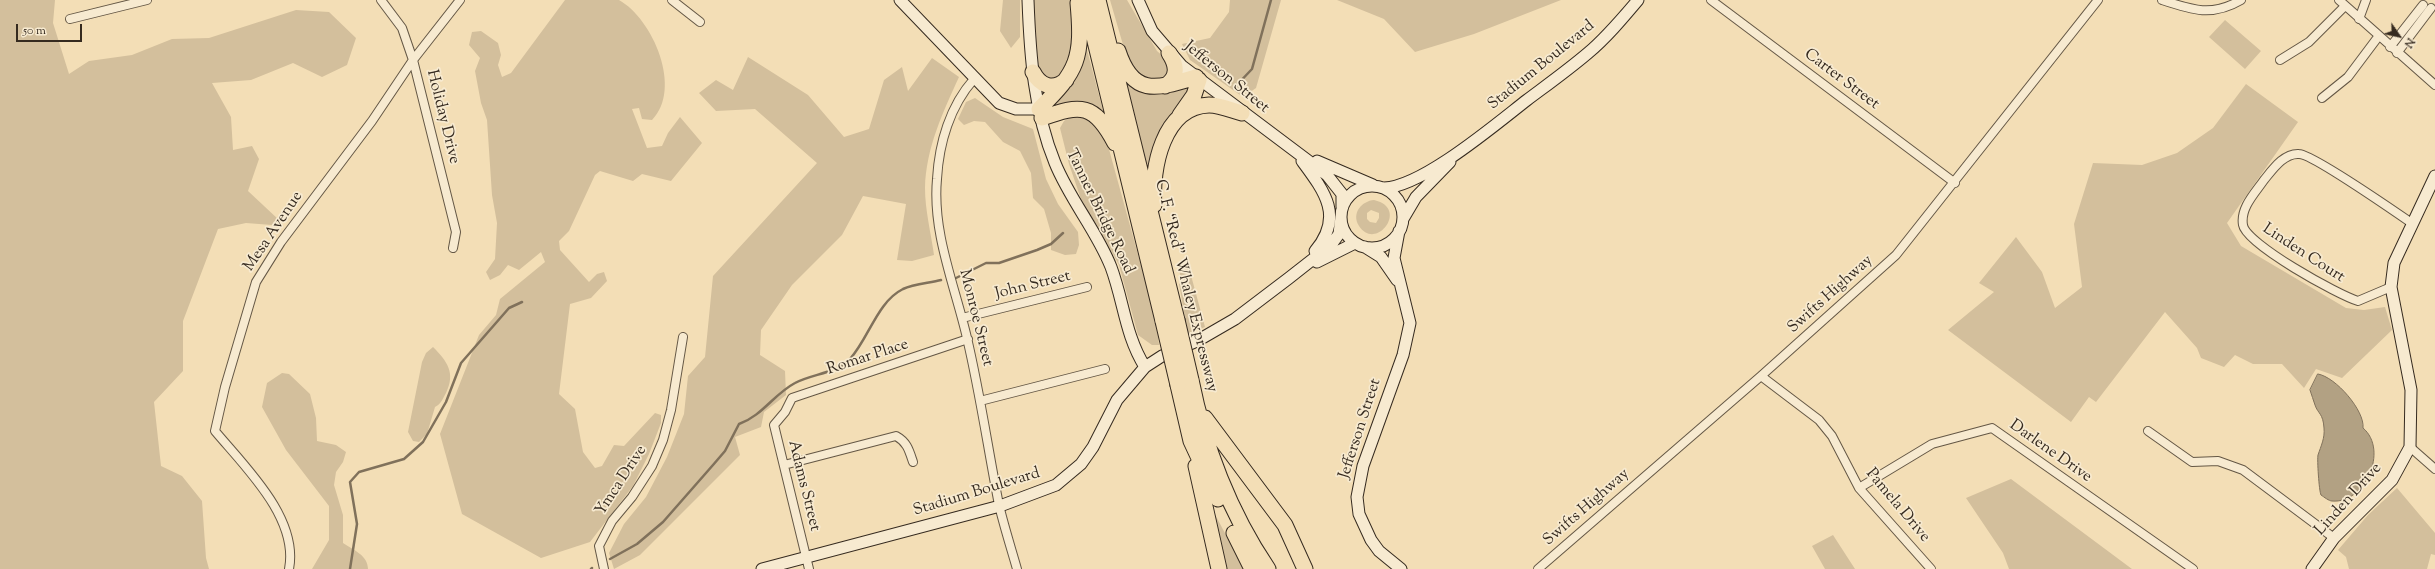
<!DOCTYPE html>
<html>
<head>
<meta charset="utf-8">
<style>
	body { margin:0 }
	#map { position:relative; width:2435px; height:569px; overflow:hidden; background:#f3deb6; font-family:"Sorts Mill Goudy",serif }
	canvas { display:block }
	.north { position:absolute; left:2379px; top:16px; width:40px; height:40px; -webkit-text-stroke:3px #f7ead0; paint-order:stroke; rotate:124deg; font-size:11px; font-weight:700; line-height:16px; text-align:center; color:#352a1f }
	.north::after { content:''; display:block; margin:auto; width:14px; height:18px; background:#352a1f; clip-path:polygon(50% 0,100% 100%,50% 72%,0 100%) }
	.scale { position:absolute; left:16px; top:24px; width:66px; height:18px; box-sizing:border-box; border:2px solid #352a1f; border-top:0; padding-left:5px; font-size:12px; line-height:14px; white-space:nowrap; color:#352a1f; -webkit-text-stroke:3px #f7ead0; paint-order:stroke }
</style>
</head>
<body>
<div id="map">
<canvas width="2435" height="569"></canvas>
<div class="north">N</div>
<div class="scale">50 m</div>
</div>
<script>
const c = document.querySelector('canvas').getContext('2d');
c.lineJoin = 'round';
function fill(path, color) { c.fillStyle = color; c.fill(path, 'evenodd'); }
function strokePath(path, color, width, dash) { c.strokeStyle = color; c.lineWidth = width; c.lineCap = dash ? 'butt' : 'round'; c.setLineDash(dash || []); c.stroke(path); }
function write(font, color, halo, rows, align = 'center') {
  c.font = font + ' "Sorts Mill Goudy",serif'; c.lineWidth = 3.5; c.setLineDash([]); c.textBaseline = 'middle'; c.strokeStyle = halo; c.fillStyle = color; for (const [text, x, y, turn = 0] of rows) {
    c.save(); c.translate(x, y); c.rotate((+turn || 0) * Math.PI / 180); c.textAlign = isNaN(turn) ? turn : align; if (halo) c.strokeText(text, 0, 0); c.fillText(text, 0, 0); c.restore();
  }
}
const green = new Path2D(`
	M0 0H55L53 23 69 74 89 61 132 55 172 39 209 38 296 10 329 12 356 38 347 65 322 77 293 63 251 80 212 83 231 117 233 150 252 146 259 159 248 191 279 220 272 225 246 223 218 229 183 321V371L154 402 161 466 182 476 202 501 206 558 209 569H0Z
	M565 0H619C653 19 683 89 652 120L642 119 639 108 632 109 647 148 662 146 668 133 680 117 702 143 671 181 642 174 633 181 600 171 595 175 569 231 559 241 560 250 589 282 597 274 604 272 607 281 591 298 570 304 559 394 575 409 583 452 595 468 602 466 614 445 624 446 655 413 661 415V423L649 454 633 486 590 542 541 558 462 514 440 434 479 335 496 315 500 299 545 262 541 252 519 270 508 265 500 275 490 280 486 272 495 259 497 223 492 195 487 120 481 103 475 71 480 58 469 45 472 32 481 31 498 43 501 55 498 65 502 77 511 73Z
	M1003 0H1020V37L1011 48 1000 31Z
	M1033 0H1070L1074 44 1066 76 1051 82 1038 72Z
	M1110 0H1127L1157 51 1167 60 1168 73 1156 82 1139 76 1128 62Z
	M1230 0H1281L1256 88 1243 97 1190 60 1182 44 1210 38 1229 12Z
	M1337 0H1561L1474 34 1415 52 1384 19Z
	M2225 20 2261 51 2245 69 2209 37Z
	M1086 46 1105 118 1049 103Z
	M748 57 808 95 844 137 869 129 884 80 902 67 908 91 932 58 959 77C943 112 926 148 925 188 925 210 931 233 934 255L912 261 897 260 906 204 863 196 842 235 792 285 761 330 760 355 785 371 786 395 764 412 761 427 735 437 740 455 640 555 614 569 609 553 624 524 646 497 667 457 684 414 688 376 705 357 713 276 817 163 755 109 716 111 699 93 716 80 733 90Z
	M1129 84H1187L1191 88 1147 165 1127 86Z
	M2246 84 2298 122 2227 223 2241 246 2346 308 2364 310 2385 307 2392 330 2342 378 2316 369 2304 388 2282 364H2253L2235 355 2224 367 2201 358 2197 348 2165 312 2096 402 2089 397 2071 422 1948 330 1994 292 1979 283 2016 237 2042 272 2055 308 2082 287 2074 224 2093 163 2142 165 2177 153 2213 128Z
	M975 98 1003 117 1033 129 1046 179 1058 204 1078 232 1079 245 1076 254 1065 255 1051 250V233L1044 209 1033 198 1031 173 1020 151 1003 142 985 122 974 121 964 125 958 119 966 102Z
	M1072 116C1091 116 1098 127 1107 142L1156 320 1159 345H1152L1138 335 1119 265 1099 228 1083 205 1069 164 1060 128 1064 121Z
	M1374 200C1410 208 1376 252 1359 226 1351 213 1362 201 1374 200ZM1371 210 1379 213V218L1376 223 1370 222 1367 219V213Z
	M1189 268 1205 327 1188 334 1179 284 1182 282 1179 270Z
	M433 347C447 361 456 373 446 393 442 400 441 404 435 407L427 434 419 442 413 441 408 432 422 362 426 353Z
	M282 373 289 374 310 394 316 418 317 441 336 445 346 452 343 462 336 472 334 485 343 515V543C353 550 368 555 368 569H312L329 540V506L286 450 262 407 267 383Z
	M2011 479 2132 569H2009L2003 553 1966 498Z
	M2397 488 2435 533V555L2431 554 2427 569H2349L2346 557 2338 550 2368 515Z
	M1210 505 1244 569H1223Z
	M1833 535 1855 569H1825L1812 546Z`);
const water = new Path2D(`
	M2318 374C2336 377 2365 411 2363 428 2389 450 2365 504 2332 501 2329 501 2324 497 2321 495 2319 491 2317 459 2318 455 2321 446 2325 438 2324 428 2323 413 2318 414 2315 405 2313 400 2312 395 2310 390Z`);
const stream = new Path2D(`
	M1234 88 1252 69 1271 0
	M956 278 986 263H999L1037 250 1051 244 1063 233
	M610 559 637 544 663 522 713 465 725 451 739 424C762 416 774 394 795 383 811 374 838 373 850 359 869 338 877 302 903 289 914 284 930 283 941 280
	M350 569 357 524 350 482 359 472 404 459 423 442 446 402 461 363 509 308 522 302
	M591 569 592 568`);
const street = new Path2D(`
	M381 0 402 28 413 60 456 232 453 248
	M672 0 700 22
	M1711 0 1955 183
	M2162 0C2192 10 2212 17 2241 0
	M2339 0 2435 85
	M70 19 147 0
	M2359 19 2366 0
	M2390 47 2423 5
	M2397 53 2431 8
	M2280 60 2309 42 2345 6
	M974 79C950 106 939 143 937 179 932 233 955 286 967 338 980 393 988 449 999 505 1004 526 1011 548 1017 569
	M2322 98 2348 77 2378 37
	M2391 287 2358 301C2338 295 2246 244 2243 225 2240 208 2255 193 2264 180 2273 169 2284 153 2299 154 2312 154 2397 213 2413 224
	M962 318 1087 287
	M1761 376 1819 420 1832 436 1859 488 1931 569
	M980 401 1105 369
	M2148 431 2192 462 2218 461 2243 470 2334 538
	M2410 447 2435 469
	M784 465 896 436C907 442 909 450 913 462
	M1859 488 1932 444 1992 428 2193 569
	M289 569C299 518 245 467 215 431L225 387 256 282 281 242 372 121 413 60 460 0
	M604 569 599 546 612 521 632 497 652 466 663 440 671 410 683 337
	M809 569 774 425 785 412 792 398 968 339
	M1538 569 1761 376 1896 255 2098 0`);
const secondary = new Path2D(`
	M900 0 999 103 1016 109H1039
	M1028 0C1030 55 1034 112 1055 163 1070 200 1097 231 1111 267 1124 302 1125 335 1145 367
	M1138 0 1152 31 1182 66 1327 175 1342 194V207
	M1302 161C1325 192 1344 217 1315 251
	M1317 161 1373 185
	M1341 217a31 31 0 1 1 62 0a31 31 0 1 1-62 0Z
	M1384 188C1422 187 1496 124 1527 100 1547 85 1568 70 1588 53 1606 38 1622 19 1638 0
	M1403 219 1416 197 1450 162
	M1399 231 1394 258 1410 323 1403 355 1363 466 1357 497 1359 514 1371 540 1379 551 1401 569
	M1365 247 1381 257 1397 280
	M1317 262 1355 243
	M762 569 1000 506 1056 485 1081 464 1093 447 1117 400 1145 367 1162 356 1197 341 1235 319 1289 278 1331 245 1339 234 1341 217
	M2312 569 2334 538 2392 480 2410 447 2411 390 2391 287 2394 263 2435 176`);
const highway = new Path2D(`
	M1085 0 1163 321
	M1098 0 1177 320
	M1118 51C1133 97 1156 89 1196 77
	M1033 72C1040 86 1053 91 1066 80
	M1165 86C1179 77 1177 65 1169 53
	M1039 109C1078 71 1083 58 1078 3
	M1180 115 1194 95 1199 80
	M1042 118C1081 104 1094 103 1115 143
	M1154 205C1151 169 1163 106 1209 105 1220 105 1231 110 1242 113
	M1191 380C1204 446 1230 513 1268 569
	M1178 385 1191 441 1218 499
	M1205 418 1285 525 1305 569
	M1196 466 1219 569
	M1234 533 1252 569`);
const highwayBridge = new Path2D(`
	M1177 320 1191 380
	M1163 321 1178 385`);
const streetNames = [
	["Stadium Boulevard",1542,66,-39],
	["Jefferson Street",1226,78,39],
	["Carter Street",1841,80,37],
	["Holiday Drive",442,117,76],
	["Tanner Bridge Road",1099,212,64],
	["Mesa Avenue",274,232,-56],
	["Linden Court",2303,254,33],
	["John Street",1033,286,-14],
	["C. F. “Red” Whaley Expressway",1185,286,76],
	["Swifts Highway",1831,295,-42],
	["Monroe Street",975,318,76],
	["Romar Place",868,358,-18],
	["Jefferson Street",1361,429,-72],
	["Darlene Drive",2050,452,35],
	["Ymca Drive",622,481,-57],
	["Adams Street",803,486,76],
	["Stadium Boulevard",977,493,-17],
	["Linden Drive",2349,500,-48],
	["Pamela Drive",1897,506,50],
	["Swifts Highway",1587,508,-41]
];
fill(green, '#d3bf9c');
fill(water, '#b2a183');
strokePath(water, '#80715b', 1);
strokePath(stream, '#80715b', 2.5);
strokePath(street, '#645745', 10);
strokePath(secondary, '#352a1f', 13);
strokePath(highway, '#352a1f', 17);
strokePath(street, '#f7ead0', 8);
strokePath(secondary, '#f7ead0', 11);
strokePath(highway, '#f3deb6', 15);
strokePath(highwayBridge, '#352a1f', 17, []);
strokePath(highwayBridge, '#f3deb6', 15);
write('16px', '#352a1f', '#f7ead0', streetNames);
</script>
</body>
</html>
